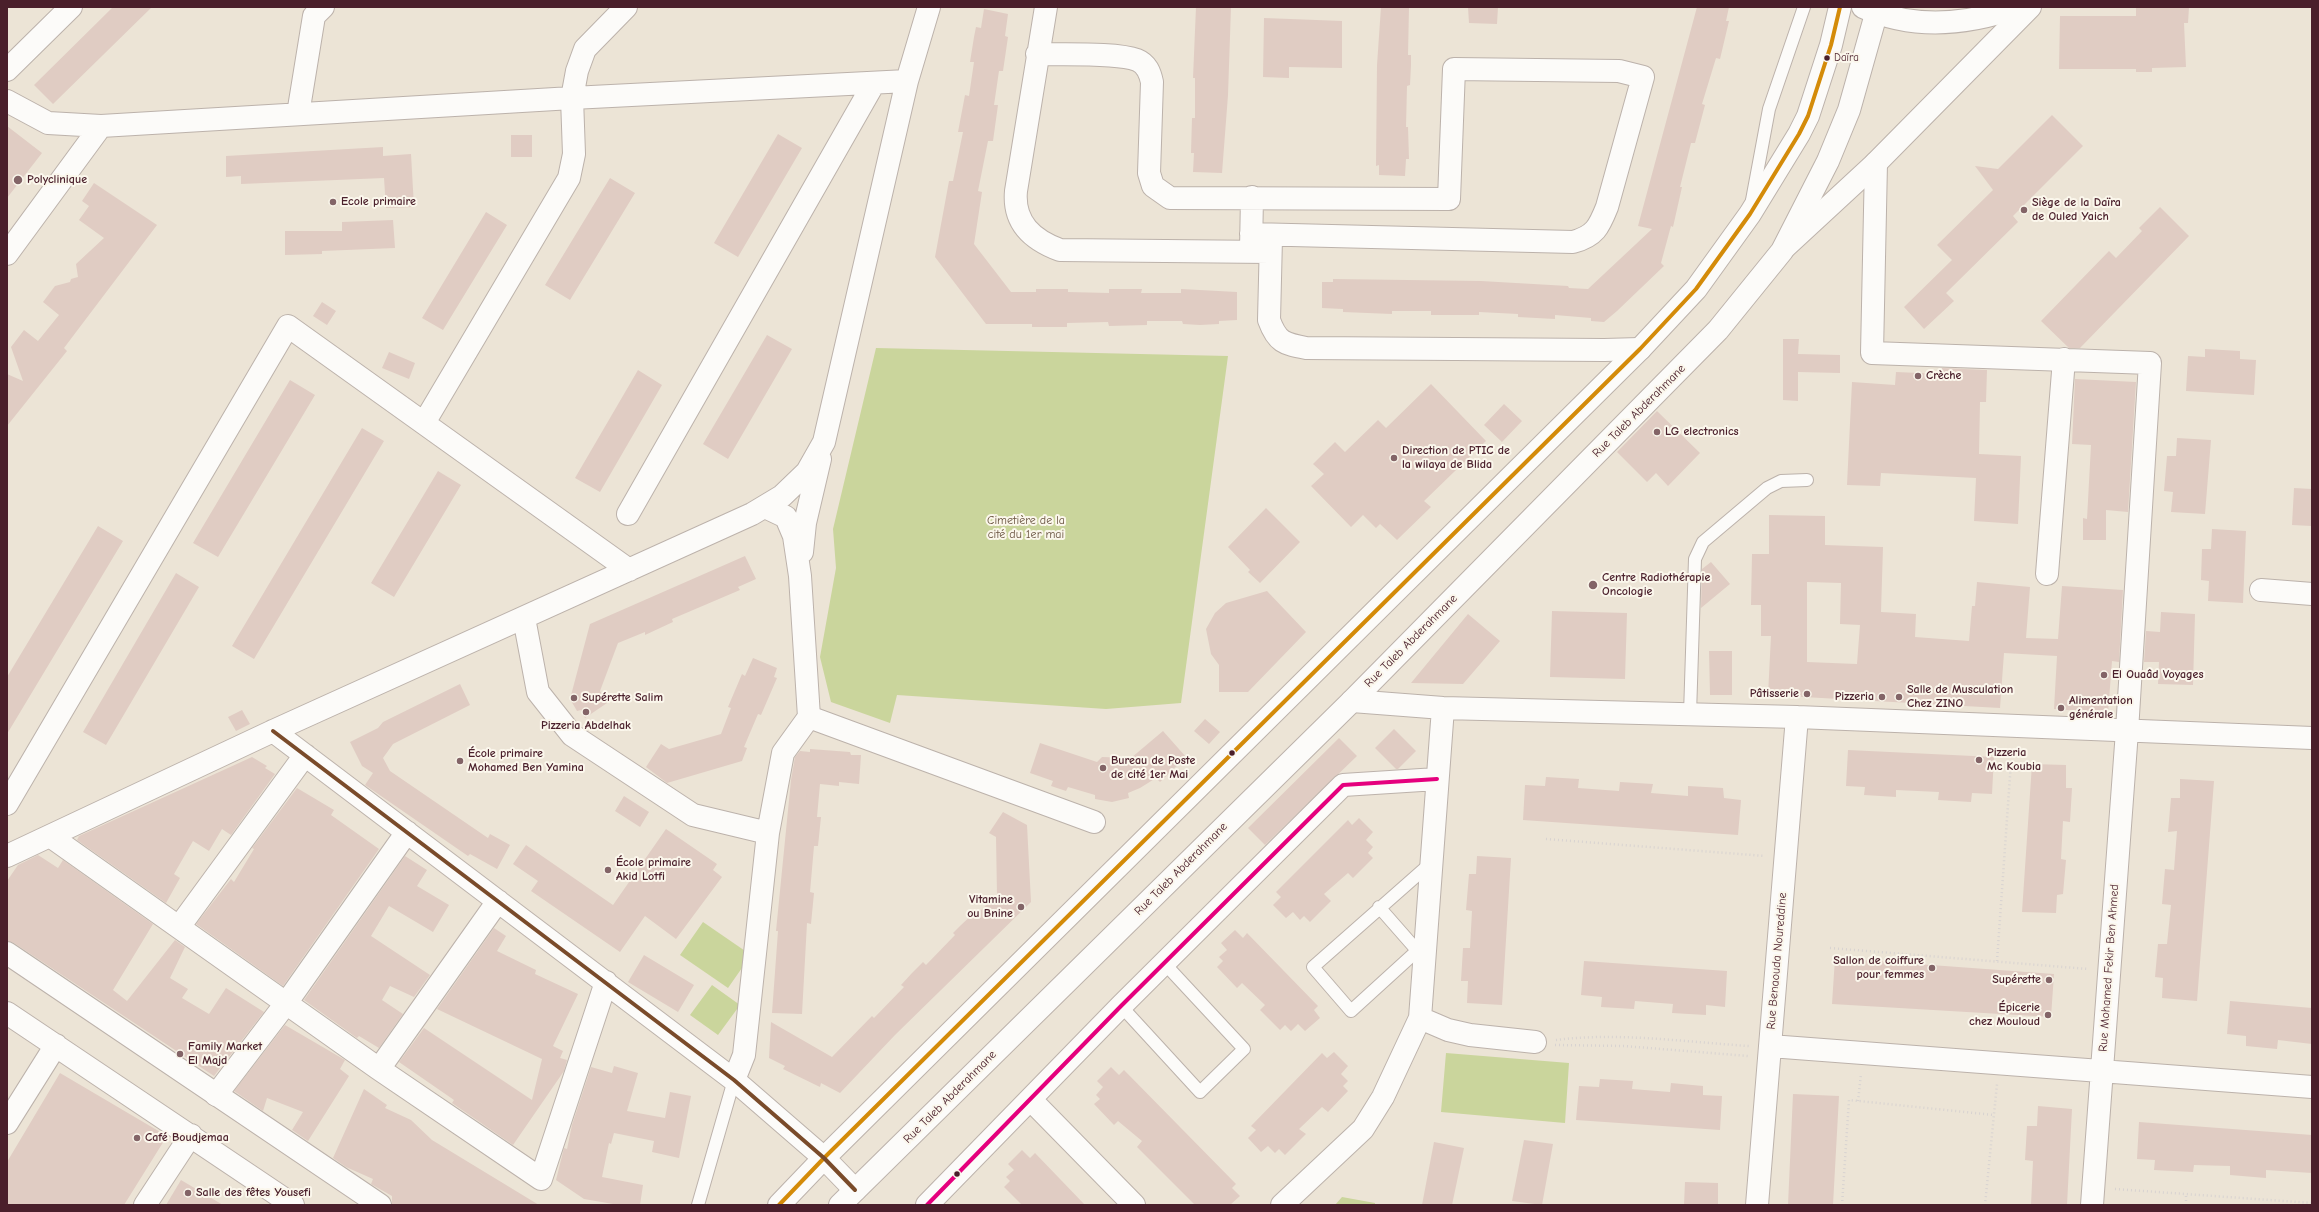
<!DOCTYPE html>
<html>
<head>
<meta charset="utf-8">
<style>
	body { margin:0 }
	#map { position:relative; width:2319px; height:1212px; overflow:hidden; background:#ece4d6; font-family:"Comic Neue",sans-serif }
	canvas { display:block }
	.frame { position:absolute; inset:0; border:8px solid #4a1f2b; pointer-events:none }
</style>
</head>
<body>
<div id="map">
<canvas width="2319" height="1212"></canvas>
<div class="frame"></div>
</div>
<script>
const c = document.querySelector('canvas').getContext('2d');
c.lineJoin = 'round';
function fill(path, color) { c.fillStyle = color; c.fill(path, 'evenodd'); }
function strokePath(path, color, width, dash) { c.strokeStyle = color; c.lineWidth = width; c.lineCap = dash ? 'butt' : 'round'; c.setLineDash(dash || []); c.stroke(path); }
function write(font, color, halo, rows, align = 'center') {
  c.font = font + ' "Comic Neue",sans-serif'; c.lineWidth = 4; c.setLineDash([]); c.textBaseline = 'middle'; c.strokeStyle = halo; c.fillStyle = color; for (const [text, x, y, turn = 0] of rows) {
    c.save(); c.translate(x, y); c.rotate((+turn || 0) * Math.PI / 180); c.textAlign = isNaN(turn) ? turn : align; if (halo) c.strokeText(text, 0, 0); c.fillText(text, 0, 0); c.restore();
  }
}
const green = new Path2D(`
	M876 348 1228 356 1181 703 1106 709 897 695 890 723 831 702 820 657 836 568 833 529Z
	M703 922 751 955 728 988 680 955Z
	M712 985 740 1005 718 1035 690 1015Z
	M1446 1053 1569 1063 1565 1123 1441 1112Z
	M1342 1197 1375 1203V1205H1335Z`);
const building = new Path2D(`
	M113 7H152L53 104 34 85Z
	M1196 7H1231L1228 95 1222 173 1193 172 1194 153H1191L1192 118H1195V78H1193Z
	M1381 7H1409L1408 55H1411V65L1410 85 1407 86 1406 127H1408L1409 159H1406L1405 176 1379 175V165L1376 166 1377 65Z
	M1468 7H1498L1497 24 1469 23Z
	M1697 7H1729L1726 21H1729L1720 59 1716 58 1702 104 1705 105 1695 143H1691L1680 187H1682L1673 227 1671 226 1661 263 1664 266 1617 311 1604 322 1591 321V318L1555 315V319L1518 317V314L1479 312V315H1431V311H1392V314L1343 312V309L1322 308V282H1333V279L1481 281 1568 286 1569 288 1588 289 1652 229 1638 226Z
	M2136 7H2189L2188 23H2184L2186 67 2152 68V72H2136V69H2059L2060 16H2136Z
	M984 9 1008 14 1005 36 1008 37 1003 71H999L994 105H998L993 141H988L978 191 982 192 974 244 1011 292H1036V289H1068V292L1109 293V289H1142L1141 293H1181V289L1237 292V320L1219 321V324L1200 325 1183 324 1182 321H1147V325L1109 326 1108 322 1067 323V327H1032V324H986L935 257 949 181H953L963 132H958L965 95 969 96 974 62H970L974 37 976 27 981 28Z
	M1264 18 1342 21V68L1289 67V78L1263 77Z
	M2052 115 2083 146 2013 216 2018 222 1946 293 1954 301 1924 329 1904 307 1952 260 1937 245 1993 190 1975 166 1998 169Z
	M7 126 42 153 7 198Z
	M778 134 802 148 738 257 714 243Z
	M511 135H532V157H511Z
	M383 147V156L411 154 414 207 386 208 384 178 241 184V176L226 177V156Z
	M610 178 635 193 570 300 545 285Z
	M94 183 157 225 64 348 67 351 7 426V374L23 381 11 347 24 330 38 341 59 315 43 302 55 286 70 282 71 279 78 277 76 264 104 238 79 220 89 206 82 201Z
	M2160 207 2189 236 2080 348H2069L2041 321 2109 251 2116 258 2142 231 2139 228Z
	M486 212 507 225 443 330 422 318Z
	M393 220 395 248 322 251V254L285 255V231H342V222Z
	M322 302 336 311 327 325 313 316Z
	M767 335 792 349 728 459 703 444Z
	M1783 339H1799L1798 354 1840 355V373L1798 372V401L1783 400Z
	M2205 349 2240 351V359L2256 360 2254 395 2186 391 2188 356 2205 357Z
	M389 352 415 363 409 379 382 368Z
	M1942 368 1987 370 1986 402H1980L1979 454 2021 456 2018 524 1974 521 1976 478 1881 473 1880 486 1847 485 1852 382 1895 385 1896 372 1942 374Z
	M638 370 662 385 600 492 575 478Z
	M2075 379 2136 382 2128 512 2106 510V540H2083V518L2087 519 2091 445 2072 444Z
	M290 380 315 395 218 557 193 543Z
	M1431 384 1486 441 1424 501 1431 507 1397 540 1380 524 1376 528 1363 515 1351 527 1311 486 1324 474 1313 464 1335 442 1345 452 1378 420 1386 428Z
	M1504 404 1522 421 1502 442 1484 425Z
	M1657 411 1700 453 1668 486 1656 473 1647 482 1617 452Z
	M362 428 384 441 254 659 232 646Z
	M2177 438 2211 440 2205 514 2171 512 2173 492 2164 491 2167 456H2176Z
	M438 471 461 485 394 597 371 583Z
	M2294 488 2312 489V526L2292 525Z
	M1266 508 1300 542 1260 583 1248 572 1250 570 1228 547Z
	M1769 515 1825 516V545L1883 547 1881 612 1916 614 1915 637 1969 641 1972 606H1975L1977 582 2030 587 2026 638 2058 639 2062 586 2123 590 2119 662 2112 661 2108 713 2054 709 2057 656 2004 653 2000 708 1768 695 1771 636H1761V605H1751L1752 554H1769ZM1807 582 1841 583 1840 624 1860 625 1857 664 1807 662Z
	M98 526 123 541 7 734V677Z
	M2212 529 2246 531 2243 603 2208 601 2209 581 2201 580 2202 549H2211Z
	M745 556 756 579 738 587 740 590 672 619 673 622 645 635V632L618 643 600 691 607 703 585 718 581 710 577 711 570 699 590 624Z
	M1711 562 1730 584 1701 608 1702 569Z
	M176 573 199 587 106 745 83 732Z
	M1267 591 1306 632 1248 692H1219V665L1211 654 1206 629 1215 613 1226 603Z
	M1552 611 1627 613 1625 679 1550 677Z
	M2161 612 2195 614 2193 685 2158 684 2159 662H2144L2146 631 2160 632Z
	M1468 614 1500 641 1463 684 1411 683Z
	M1709 651H1732V695H1710Z
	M753 658 777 668 774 677 777 678 761 715 758 714 744 747 747 748 742 761 667 783 646 767 661 744 669 749 721 734 731 708 728 707 742 674 745 676Z
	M460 684 470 705 393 744 383 758 390 771 488 838 490 834 510 845 497 869 470 854 468 856 365 785 373 773 362 766 350 742 378 728 383 722Z
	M242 710 250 724 236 731 228 717Z
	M1205 719 1220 732 1209 744 1194 731Z
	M1394 729 1416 751 1398 769H1396L1375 748Z
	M1163 731 1186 757 1160 782 1156 778 1140 788 1128 793 1129 798 1112 802 1095 799V795L1068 787 1066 791 1051 786 1053 781 1030 773 1040 743 1097 762 1102 757 1131 758Z
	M1339 738 1357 756 1265 845 1248 828Z
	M810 749 850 752 851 755H861L859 784 839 782V786L820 784 817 817H821L818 846H814L810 892 814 893 811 924 807 923 802 1014 772 1013 778 931H776L791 780 795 757 800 751 810 752Z
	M1848 750 1994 757 1992 794 1972 793 1971 802 1938 800 1939 792 1896 790V797L1864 795 1865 787 1846 786Z
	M252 757 267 766 265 768 275 774 231 835 222 829 209 851 193 841 174 874 180 878 166 903 77 840 79 836Z
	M2032 764 2066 765V788H2072L2070 822 2063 821 2061 859 2066 860 2063 894 2057 895 2056 913 2022 912Z
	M1546 777 1579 779 1578 788 1619 791 1620 782 1653 784 1651 793 1688 796V786L1723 788 1724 798 1741 800 1738 835 1523 820 1525 785 1545 786Z
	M2180 779 2214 781 2197 1001 2162 998 2163 978 2155 977 2158 944H2167L2171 905 2162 904 2165 869 2174 870 2177 831 2168 832 2171 798H2180Z
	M297 788 334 810 331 815 379 849 283 986 196 924 231 879 234 882 254 849 252 848Z
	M624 796 649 812 640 827 615 811Z
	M1003 812 1027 825 1031 902 895 1035 840 1093 821 1083 820 1087 783 1069 785 1066 769 1058 771 1022 832 1057 872 1016 874 1018 904 987 901 985 912 973 923 962 926 965 955 935 953 933 961 925 976 911 978 913 997 895 996 837 989 833Z
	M1359 818 1373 832 1366 840 1373 847 1368 853 1373 858 1353 878 1348 873 1324 894 1331 901 1310 922 1304 916 1300 920 1293 912 1286 918 1273 905 1281 897 1276 892 1348 820 1352 825Z
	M666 829 717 864 713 870 722 877 676 939 645 916 620 952 531 891 538 881 513 864 526 845 613 905Z
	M38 855 58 868 63 860 153 924 113 990 127 1001 175 940 185 947 170 978 188 989 182 998 209 1014 226 988 264 1012 214 1076 14 943 7 941V881L18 865Z
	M405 856 427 870 417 886 449 905 433 932 389 906 371 936 430 975 414 997 390 986 382 1000 403 1014 379 1048 359 1036 357 1038 304 1000Z
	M1477 856 1511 858 1502 1005 1467 1003 1468 981H1461L1463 948H1470L1472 911 1466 910 1469 874H1476Z
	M494 928 506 936 497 951 536 970 535 974 578 994 553 1046 563 1051 560 1058 567 1060 564 1071 513 1145 452 1103 454 1100 399 1062 424 1028 532 1100 542 1059 437 1009Z
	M1235 930 1243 938 1247 933 1318 1006 1314 1010 1320 1018 1305 1031 1298 1024 1291 1031 1285 1025 1280 1030 1260 1010 1265 1005 1242 983 1237 988 1217 967 1223 961 1219 957 1227 950 1221 943Z
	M644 955 694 985 678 1012 628 982Z
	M1835 958 2054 974 2051 1017 1832 1004Z
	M1584 961 1727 971 1725 1007 1706 1005V1015L1672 1013 1673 1004 1635 1001 1634 1009 1601 1007 1602 997 1581 995Z
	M2230 1001 2312 1008V1044L2278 1040 2277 1049 2246 1046V1036L2227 1034Z
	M285 1025 345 1060 340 1069 349 1076 308 1141 292 1130 303 1112 267 1098 263 1111 234 1091Z
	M1334 1052 1348 1066 1341 1074 1348 1081 1343 1086 1348 1091 1328 1112 1322 1107 1299 1129 1306 1134 1285 1155 1279 1149 1275 1153 1268 1146 1261 1152 1248 1138 1256 1130 1251 1126 1322 1053 1327 1058Z
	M614 1066 638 1073 627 1111 665 1118 670 1092 691 1096 679 1158 652 1152 654 1141 614 1133 611 1144 609 1143 602 1177 643 1185 640 1205H619L584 1199 556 1180 564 1148 567 1149 572 1125 591 1067 612 1073Z
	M1111 1067 1119 1075 1124 1070 1236 1184 1232 1188 1240 1196 1230 1205H1195L1137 1147 1142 1141 1118 1121 1114 1125 1094 1104 1100 1099 1096 1095 1103 1087 1097 1081Z
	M60 1073 167 1136 124 1205H7V1162Z
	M1600 1079 1633 1081 1632 1089 1670 1092 1671 1083 1703 1086V1095L1722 1096 1720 1130 1576 1120 1579 1086 1599 1087Z
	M364 1089 387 1105 385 1108 411 1120 432 1140 539 1205H392V1196L371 1184 373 1179 346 1167 333 1158Z
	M1793 1094 1839 1096 1833 1205H1788Z
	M2038 1106 2072 1109 2067 1205H2031L2033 1161 2025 1160 2027 1126H2037Z
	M2139 1122 2312 1135V1173L2266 1170V1178L2230 1175V1166L2194 1165 2193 1172 2154 1170 2155 1160 2137 1159Z
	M1524 1140 1553 1144 1542 1205 1512 1201Z
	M1434 1142 1464 1148 1452 1205H1422Z
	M1022 1150 1030 1158 1035 1153 1085 1205H1022L1004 1187 1010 1181 1006 1177 1014 1170 1008 1164Z
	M181 1180 223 1205H166Z
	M1685 1182 1718 1183V1205H1684Z`);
const path = new Path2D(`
	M1546 839 1765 856
	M1830 948 2088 969
	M1997 961 2012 748
	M1556 1040C1619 1032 1685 1042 1749 1046
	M1555 1045 1624 1046 1748 1056
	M1858 1101 1861 1074
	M2115 1189 2312 1203
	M1842 1205 1849 1100 1994 1115
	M1985 1205 1997 1084
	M2186 1205V1194`);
const service = new Path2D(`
	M1752 200 1769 109 1804 7
	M1690 714 1695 559 1703 542 1767 488 1781 481 1807 480
	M1379 907 1422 956
	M1418 950 1351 1011 1313 967 1431 863
	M1121 1006 1200 1092 1244 1049 1164 963
	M698 1205 734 1080`);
const minor = new Path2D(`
	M1046 7 1016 191C1013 223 1033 240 1060 250L1270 252
	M1863 7C1913 30 1967 25 2018 7
	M1037 54C1061 55 1116 52 1137 60 1147 64 1150 73 1152 82L1149 173 1153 186 1170 198 1449 199 1454 69 1619 71 1643 77 1607 207C1599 227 1595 236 1573 242L1251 234
	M7 70 71 7
	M7 101 48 123 101 126 572 98 907 81
	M298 114 314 16 323 7
	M1876 163 1872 353 2150 363 2127 731 2092 1205
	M1271 238 1269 320C1277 342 1284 344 1306 348L1604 350 1640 349
	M1251 249 1252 197
	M7 254 101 126
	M424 423 569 178 574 154 572 98 577 71 585 49 626 7
	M765 507 786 517 794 536 800 576 809 717 1094 822
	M628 514 874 83
	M802 552 805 523 820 459
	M2047 574 2064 359
	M2261 590 2312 594
	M524 618 538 692 572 735 693 815 768 833 783 753 809 717
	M1352 701 1443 708 1797 717 2312 738
	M273 731 734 1080 824 1158 855 1190
	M7 804 288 326 629 570
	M50 836 379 1069 541 1179 606 982
	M7 856 273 731 752 514 782 496 807 472 824 442 907 81 929 7
	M179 927 305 755
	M7 1013 293 1205
	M1420 1018 1448 1030 1470 1035 1535 1042
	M1770 1046 2312 1087
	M379 1069 498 901
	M734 1080 744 1055 768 833
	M216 1095 287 1002 407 832
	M1031 1100 1134 1205
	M7 1123 56 1045
	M145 1205 191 1135
	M927 1205 1121 1006 1343 785 1437 779
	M1282 1205 1363 1129 1383 1097 1420 1018 1443 708
	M1757 1205 1797 717`);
const tertiary = new Path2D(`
	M1784 248 1876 163 2030 7
	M7 953 380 1205`);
const secondary = new Path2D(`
	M779 1205 824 1158 1640 349 1696 289 1750 214 1799 134 1808 116 1831 45 1840 7
	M840 1205 1352 701 1718 330 1782 251 1828 161 1849 110 1878 7`);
const bus1 = new Path2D(`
	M779 1205 824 1158 1640 349 1696 289 1750 214 1799 134 1808 116 1831 45 1840 7`);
const bus2 = new Path2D(`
	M273 731 734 1080 824 1158 855 1190`);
const bus3 = new Path2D(`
	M927 1205 1121 1006 1343 785 1437 779`);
const markers = [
	[1827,58,3.5,"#4a1f2b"],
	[18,180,5,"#836467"],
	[333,202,4,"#836467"],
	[2024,210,4,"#836467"],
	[1918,376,4,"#836467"],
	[1657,432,4,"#836467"],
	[1394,458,4,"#836467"],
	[1593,585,5,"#836467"],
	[2104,675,4,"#836467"],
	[1807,694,4,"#836467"],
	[1882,697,4,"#836467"],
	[1899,697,4,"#836467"],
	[574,698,4,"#836467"],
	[2061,708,4,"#836467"],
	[586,712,4,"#836467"],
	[1232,753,3.5,"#4a1f2b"],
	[1979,760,4,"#836467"],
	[460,761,4,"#836467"],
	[1103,768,4,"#836467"],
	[608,870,4,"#836467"],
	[1021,907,4,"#836467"],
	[1932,968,4,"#836467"],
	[2049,980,4,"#836467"],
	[2048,1015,4,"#836467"],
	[180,1054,4,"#836467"],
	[137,1138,4,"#836467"],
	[957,1174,3.5,"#4a1f2b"],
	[188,1193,4,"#836467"]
];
const busNames = [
	["Daïra",1834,58]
];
const poiNames = [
	["Polyclinique",27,180],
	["Ecole primaire",341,202],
	["Siège de la Daïra",2032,203],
	["de Ouled Yaich",2032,217],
	["Crèche",1926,376],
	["LG electronics",1665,432],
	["Direction de PTIC de",1402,451],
	["la wilaya de Blida",1402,465],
	["Centre Radiothérapie",1602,578],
	["Oncologie",1602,592],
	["El Ouaâd Voyages",2112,675],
	["Salle de Musculation",1907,690],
	["Chez ZINO",1907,704],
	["Pâtisserie",1799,694,"right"],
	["Pizzeria",1874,697,"right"],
	["Supérette Salim",582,698],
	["Alimentation",2069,701],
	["générale",2069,715],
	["Pizzeria Abdelhak",586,726,"center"],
	["Pizzeria",1987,753],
	["Mc Koubia",1987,767],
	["École primaire",468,754],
	["Mohamed Ben Yamina",468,768],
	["Bureau de Poste",1111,761],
	["de cité 1er Mai",1111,775],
	["École primaire",616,863],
	["Akid Lotfi",616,877],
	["Vitamine",1013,900,"right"],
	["ou Bnine",1013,914,"right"],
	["Sallon de coiffure",1924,961,"right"],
	["pour femmes",1924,975,"right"],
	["Supérette",2041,980,"right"],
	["Épicerie",2040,1008,"right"],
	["chez Mouloud",2040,1022,"right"],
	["Family Market",188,1047],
	["El Majd",188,1061],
	["Café Boudjemaa",145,1138],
	["Salle des fêtes Yousefi",196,1193]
];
const streetNames = [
	["Rue Taleb Abderahmane",1639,411,-45],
	["Rue Taleb Abderahmane",1411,641,-45],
	["Rue Taleb Abderahmane",1181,869,-45],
	["Rue Benaouda Noureddine",1777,961,-85],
	["Rue Mohamed Fekir Ben Ahmed",2109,968,-86],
	["Rue Taleb Abderahmane",950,1097,-45]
];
const parkNames = [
	["Cimetière de la",1026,521],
	["cité du 1er mai",1026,535]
];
fill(green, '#cad59c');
fill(building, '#e0ccc3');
strokePath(service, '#bcb2ab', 14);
strokePath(minor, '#bcb2ab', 24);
strokePath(tertiary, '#bcb2ab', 24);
strokePath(secondary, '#bcb2ab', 24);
strokePath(path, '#d8d3d1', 2.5, [1, 3]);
strokePath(service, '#fcfbf9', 12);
strokePath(minor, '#fcfbf9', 22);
strokePath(tertiary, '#fcfbf9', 22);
strokePath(secondary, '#fcfbf9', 22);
strokePath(bus1, '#d48b09', 4);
strokePath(bus2, '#7a4b2a', 4);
strokePath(bus3, '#e5007d', 4);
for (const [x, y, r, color] of markers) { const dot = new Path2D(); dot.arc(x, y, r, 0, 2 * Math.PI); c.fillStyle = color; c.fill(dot); strokePath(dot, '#fbf7ec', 1.5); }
write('11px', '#4a1f2b', '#fbf7ec', busNames, 'left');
write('bold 12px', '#4a1f2b', '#fbf7ec', poiNames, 'left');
write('12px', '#4a1f2b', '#fbf7ec', streetNames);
write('12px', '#68523f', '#fbf7ec', parkNames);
</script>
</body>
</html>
